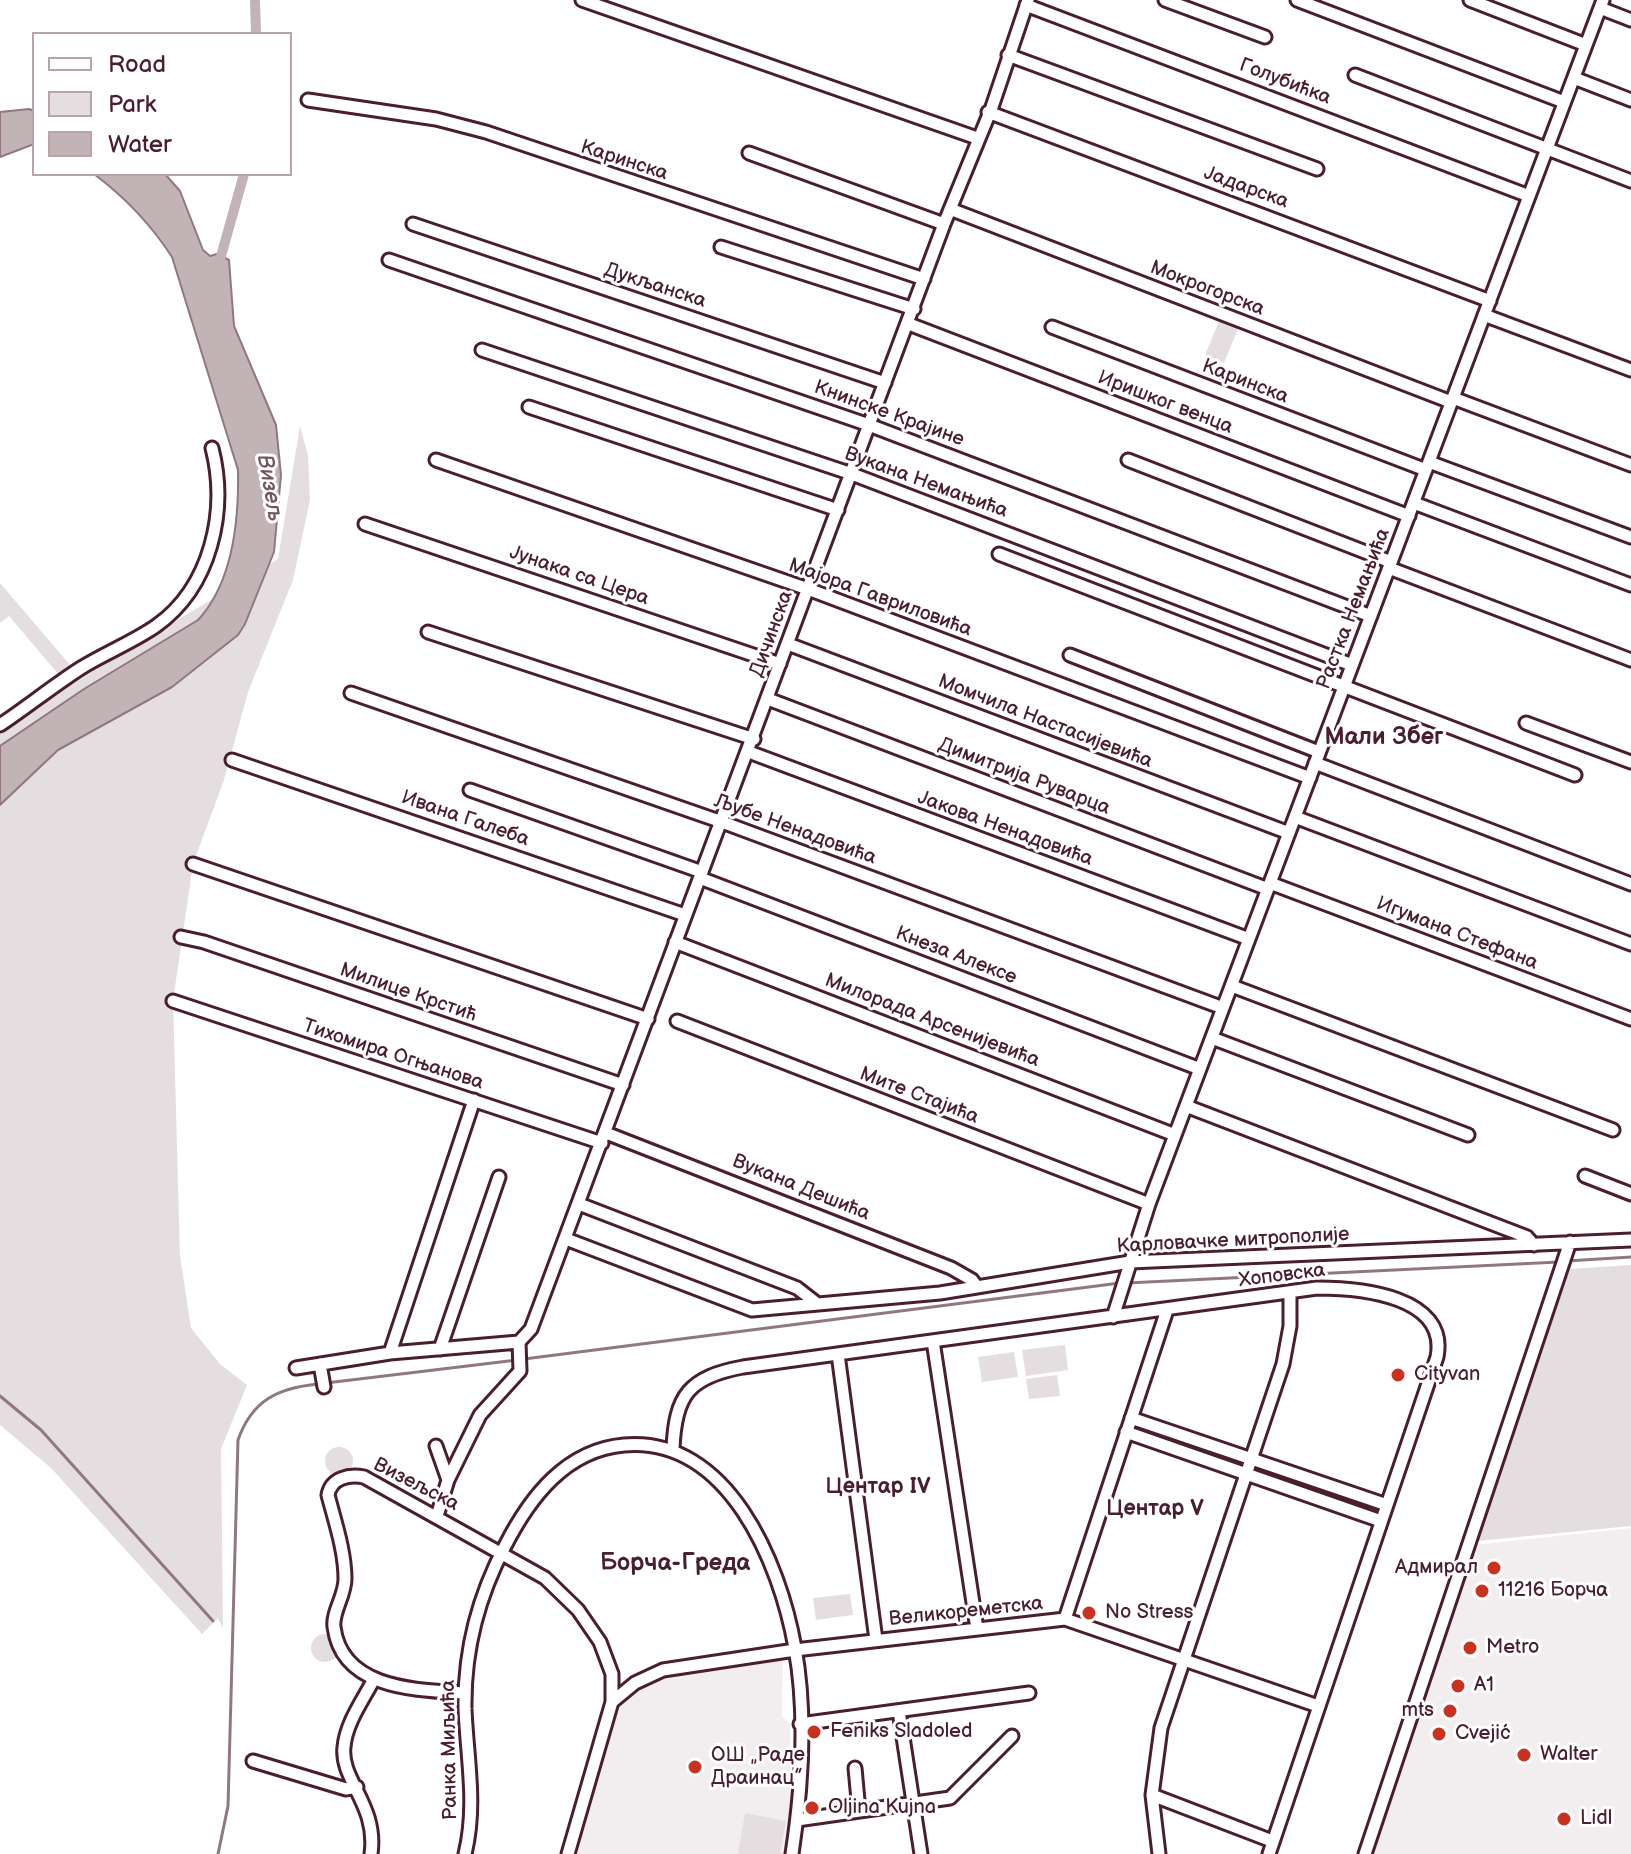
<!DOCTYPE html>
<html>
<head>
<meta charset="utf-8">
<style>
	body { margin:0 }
	#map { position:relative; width:1631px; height:1854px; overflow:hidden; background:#fff; font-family:"Balsamiq Sans",sans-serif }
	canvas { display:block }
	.legend { position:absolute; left:32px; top:32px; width:260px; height:144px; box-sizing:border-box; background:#fff; border:2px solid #b7a5aa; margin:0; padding:10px 14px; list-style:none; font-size:24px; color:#4a1f2b }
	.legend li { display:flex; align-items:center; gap:16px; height:40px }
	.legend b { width:40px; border:2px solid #b7a5aa }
</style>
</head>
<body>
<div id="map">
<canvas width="1631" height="1854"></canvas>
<ul class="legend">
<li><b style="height:10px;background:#fff"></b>Road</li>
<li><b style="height:22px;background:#e5dee0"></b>Park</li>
<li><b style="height:22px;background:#c1b3b6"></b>Water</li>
</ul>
</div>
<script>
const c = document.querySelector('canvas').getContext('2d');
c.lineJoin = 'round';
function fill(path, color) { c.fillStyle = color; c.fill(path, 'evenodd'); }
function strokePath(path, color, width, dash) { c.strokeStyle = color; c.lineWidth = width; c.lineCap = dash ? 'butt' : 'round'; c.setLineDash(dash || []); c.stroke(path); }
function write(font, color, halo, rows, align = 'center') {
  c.font = font + ' "Balsamiq Sans",sans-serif'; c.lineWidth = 6; c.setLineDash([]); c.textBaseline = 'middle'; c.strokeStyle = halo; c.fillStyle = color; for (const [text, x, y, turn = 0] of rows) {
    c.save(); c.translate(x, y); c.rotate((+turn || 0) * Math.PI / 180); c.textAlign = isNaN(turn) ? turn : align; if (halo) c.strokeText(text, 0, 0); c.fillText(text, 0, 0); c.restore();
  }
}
const built = new Path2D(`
	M1631 1528V1854H1372L1474 1545Z
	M783 1657 782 1716 790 1724 791 1817 784 1854H577L619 1702 637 1687 660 1677Z`);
const green = new Path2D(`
	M1219 321 1238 329 1224 363 1205 355Z
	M300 426 308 455 310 500 293 580 248 692 224 780 193 864 173 1001 180 1256 191 1328 220 1364 247 1385 221 1449 223 1628 218 1618 202 1634 51 1468 0 1425V728L278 559Z
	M0 583 71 666 59 675 9 616 0 623Z
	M1631 1265V1526L1478 1541 1570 1269Z
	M1065 1345 1068 1370 1026 1376 1022 1350Z
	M1014 1352 1018 1377 982 1382 978 1357Z
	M1057 1375 1060 1396 1029 1399 1026 1379Z
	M325 1461a14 14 0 1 1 28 0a14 14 0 1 1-28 0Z
	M850 1594 853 1615 816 1620 813 1598Z
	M311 1648a14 14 0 1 1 28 0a14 14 0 1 1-28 0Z
	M745 1813 786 1821 780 1854H738Z`);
const water = new Path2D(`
	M29 109 34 111V144L0 157V112Z
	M94 174H165L180 191 203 250 210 256 217 254 229 260 234 326 276 425 281 475 274 552 245 624 238 635 172 687 58 750 0 805V746L84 689 198 620C233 582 239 519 238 470L172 257C150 223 126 198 94 174Z`);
const stream = new Path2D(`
	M1567 1261 1631 1257
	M1127 1283 1559 1262
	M524 1359 1120 1283
	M326 1383 517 1360
	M0 1396 41 1430 213 1621
	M218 1854 228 1806 238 1440C252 1400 278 1388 318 1384`);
const canal = new Path2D(`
	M255 0 256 34
	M218 267 244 174`);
const minor = new Path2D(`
	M582 0 977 138
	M1165 0 1265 37
	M1297 0 1564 102
	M1470 0 1586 45
	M1026 5 1529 196
	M1600 8 1631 20
	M1008 55 1317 169
	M1355 75 1631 181
	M1574 78 1631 100
	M308 100 436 119 486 132 924 279
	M988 112 1490 301
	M749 153 944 224
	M950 209 1451 402
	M413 224 885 383
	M721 247 914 309
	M389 260 869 425 1371 616
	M1484 315 1631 370
	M909 324 1409 516
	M1052 327 1426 470
	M482 350 852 474 1352 665
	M1453 398 1631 465
	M529 407 838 510
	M436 460 808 589 1310 778
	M1128 460 1391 562
	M1429 462 1631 537
	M1414 503 1631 585
	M365 524 780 664
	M999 554 1575 775
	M1389 568 1631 660
	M428 632 754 739
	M788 644 1289 833
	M1070 655 1319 752
	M351 693 722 822 1223 1008
	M768 699 1268 889
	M1526 723 1631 762
	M0 725C27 707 53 686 81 668 105 653 133 642 156 626 211 587 228 511 212 448
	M749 752 1249 939
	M232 760 685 915
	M1315 763 1631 884
	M470 790 702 872
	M1295 817 1631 944
	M193 864 648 1019
	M700 878 1200 1069
	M1270 883 1631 1019
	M181 937 204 942 623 1085
	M675 942 1175 1135
	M1232 986 1613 1130
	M173 1001 602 1143
	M677 1021 1149 1204
	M1212 1038 1468 1135
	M1186 1106 1527 1237 1534 1245
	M606 1133 951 1268 972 1280 977 1287
	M1585 1176 1631 1194
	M579 1204 797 1288 815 1302
	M566 1239 752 1310 940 1293 1130 1262 1631 1240
	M1113 1317 1149 1204 1603 0
	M933 1341 977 1629
	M440 1349 499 1177
	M390 1353 474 1100
	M838 1354 876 1640
	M320 1364 324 1387
	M296 1368 390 1353 519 1342 531 1329 944 224 992 107 1028 0
	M1131 1418 1387 1505
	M1126 1432 1381 1521
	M436 1446 448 1480 437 1516
	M673 1449C675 1395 689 1377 743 1367L1317 1288C1360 1288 1449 1296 1437 1357L1269 1854
	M448 1480 480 1415 520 1371 519 1342
	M1065 1619 1167 1310
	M465 1693C418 1690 342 1690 334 1627 332 1612 345 1596 345 1579 345 1551 335 1522 328 1495 331 1478 349 1474 364 1477L545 1578 578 1610 600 1642 612 1674V1702L568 1854
	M612 1702 635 1683 663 1670 795 1650 1065 1619 1318 1706
	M899 1711 921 1854
	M800 1724 1029 1693
	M253 1761 346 1789 357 1787
	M855 1768 859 1811
	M1152 1795 1272 1841
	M797 1820 950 1798 1012 1736
	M371 1854C378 1805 340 1780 344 1747 346 1723 363 1700 374 1679
	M465 1854C477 1805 467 1758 465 1709 464 1651 478 1597 505 1546 530 1497 566 1450 624 1445 728 1436 780 1563 795 1648 807 1714 802 1788 792 1854
	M1159 1854 1152 1795 1161 1728 1283 1364 1290 1326V1292
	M1365 1854 1570 1242`);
const markers = [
	[1398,1375,8,"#c8321e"],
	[1494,1568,8,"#c8321e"],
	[1482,1591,8,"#c8321e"],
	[1089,1613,8,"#c8321e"],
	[1470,1648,8,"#c8321e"],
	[1458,1686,8,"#c8321e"],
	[1450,1711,8,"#c8321e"],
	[814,1732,8,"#c8321e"],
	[1439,1734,8,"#c8321e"],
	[1524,1755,8,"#c8321e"],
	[695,1767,8,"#c8321e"],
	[812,1808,8,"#c8321e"],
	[1564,1819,8,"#c8321e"]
];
const streetNames = [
	["Голубићка",1285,82,21],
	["Каринска",624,161,18],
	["Јадарска",1246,188,20],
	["Дукљанска",655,286,18],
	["Мокрогорска",1207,289,21],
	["Каринска",1245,382,21],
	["Иришког венца",1165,403,21],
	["Книнске Крајине",889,414,20],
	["Вукана Немањића",926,483,20],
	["Јунака са Цера",579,576,19],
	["Мајора Гавриловића",880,598,20],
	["Растка Немањића",1354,609,-69],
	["Дичинска",772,634,-70],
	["Момчила Настасијевића",1045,722,21],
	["Димитрија Руварца",1024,777,21],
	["Ивана Галеба",465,819,19],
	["Јакова Ненадовића",1005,829,20],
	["Љубе Ненадовића",795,830,20],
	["Игумана Стефана",1457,934,21],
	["Кнеза Алексе",956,956,21],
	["Милице Крстић",408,993,19],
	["Милорада Арсенијевића",932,1021,21],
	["Тихомира Огњанова",393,1055,18],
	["Мите Стајића",919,1096,21],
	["Вукана Дешића",801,1188,22],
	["Карловачке митрополије",1233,1241,-3],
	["Хоповска",1282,1276,-7],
	["Визељска",416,1485,27],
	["Великореметска",966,1612,-6],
	["Ранка Миљића",450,1750,-91]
];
const poiNames = [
	["Cityvan",1414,1375],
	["Адмирал",1478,1568,"right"],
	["11216 Борча",1498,1591],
	["No Stress",1105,1613],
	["Metro",1486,1648],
	["A1",1474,1686],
	["mts",1434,1711,"right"],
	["Feniks Sladoled",830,1732],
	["Cvejić",1455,1734],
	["Walter",1540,1755],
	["ОШ „Раде",711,1756],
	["Драинац”",711,1779],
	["Oljina Kujna",828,1808],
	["Lidl",1580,1819]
];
const waterNames = [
	["Визељ",269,488,80]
];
const neighbourhoodNames = [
	["Центар IV",878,1487],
	["Центар V",1155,1509]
];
const quarterNames = [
	["Мали Збег",1384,738],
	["Борча-Греда",675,1564]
];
fill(built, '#f2eeef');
fill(green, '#e5dee0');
fill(water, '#c1b3b6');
strokePath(water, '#91787e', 2);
strokePath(stream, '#91787e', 3);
strokePath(canal, '#c1b3b6', 10);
strokePath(minor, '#4a1f2b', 17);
strokePath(minor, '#fff', 11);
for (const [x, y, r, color] of markers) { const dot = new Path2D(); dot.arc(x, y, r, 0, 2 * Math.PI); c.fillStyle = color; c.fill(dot); strokePath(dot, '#fff', 3); }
write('20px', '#4a1f2b', '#fff', streetNames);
write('20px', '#4a1f2b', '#fff', poiNames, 'left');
write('italic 22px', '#74535c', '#fff', waterNames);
write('bold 22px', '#4a1f2b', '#fff', neighbourhoodNames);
write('bold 24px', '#4a1f2b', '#fff', quarterNames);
</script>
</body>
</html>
